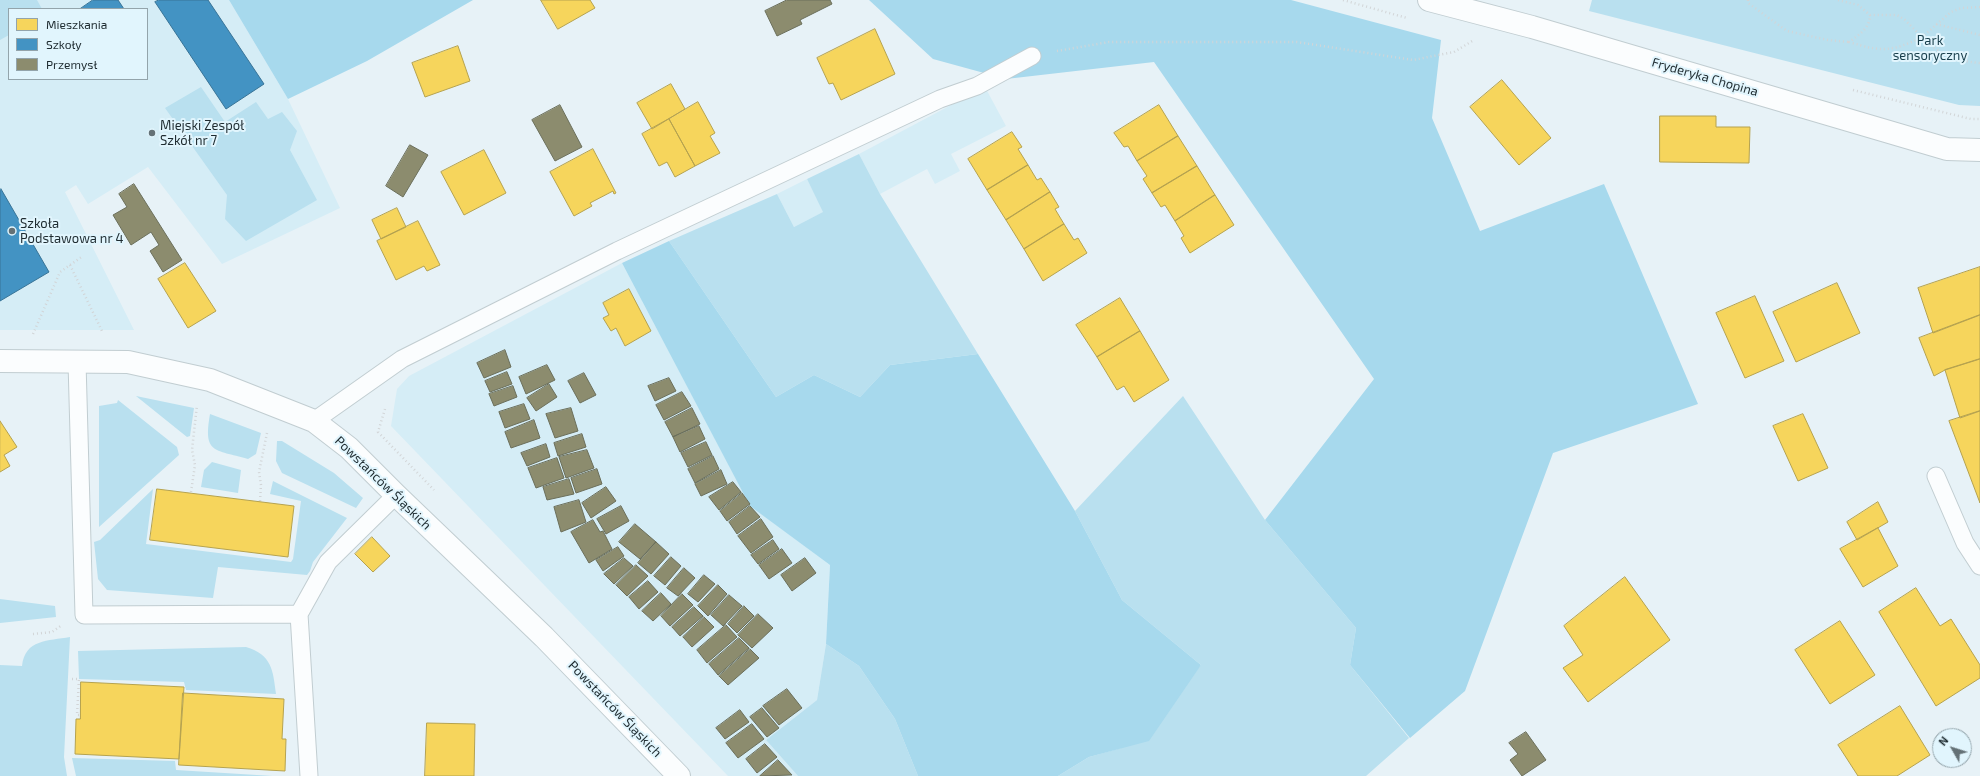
<!DOCTYPE html>
<html>
<head>
<meta charset="utf-8">
<style>
	body { margin:0 }
	#map { position:relative; width:1980px; height:776px; overflow:hidden; background:#e7f2f7; font-family:"Exo 2",sans-serif }
	canvas { display:block }
	.legend { position:absolute; left:8px; top:8px; width:140px; height:72px; box-sizing:border-box; background:#e1f5fd; border:1px solid #93a4ab; margin:0; padding:5px 7px; list-style:none; font-size:12px; color:#1e2b30 }
	.legend li { display:flex; align-items:center; gap:8px; height:20px }
	.legend b { width:20px; border:1px solid #93a4ab }
	.north { position:absolute; left:1932px; top:728px; width:40px; height:40px; box-sizing:border-box; background:#e1f5fd; border:1px solid #93a4ab; border-radius:50%; rotate:309deg; font-size:11px; font-weight:700; line-height:16px; text-align:center; color:#1e2b30 }
	.north::after { content:''; display:block; margin:auto; width:14px; height:18px; background:#647176; clip-path:polygon(50% 0,100% 100%,50% 72%,0 100%) }
</style>
</head>
<body>
<div id="map">
<canvas width="1980" height="776"></canvas>
<ul class="legend">
<li><b style="height:11px;background:#f6d55c"></b>Mieszkania</li>
<li><b style="height:11px;background:#4393c3"></b>Szkoły</li>
<li><b style="height:11px;background:#8c8c6e"></b>Przemysł</li>
</ul>
<div class="north">N</div>
</div>
<script>
const c = document.querySelector('canvas').getContext('2d');
c.lineJoin = 'round';
function fill(path, color) { c.fillStyle = color; c.fill(path, 'evenodd'); }
function strokePath(path, color, width, dash) { c.strokeStyle = color; c.lineWidth = width; c.lineCap = dash ? 'butt' : 'round'; c.setLineDash(dash || []); c.stroke(path); }
function write(font, color, halo, rows, align = 'center') {
  c.font = font + ' "Exo 2",sans-serif'; c.lineWidth = 4; c.setLineDash([]); c.textBaseline = 'middle'; c.strokeStyle = halo; c.fillStyle = color; for (const [text, x, y, turn = 0] of rows) {
    c.save(); c.translate(x, y); c.rotate((+turn || 0) * Math.PI / 180); c.textAlign = isNaN(turn) ? turn : align; if (halo) c.strokeText(text, 0, 0); c.fillText(text, 0, 0); c.restore();
  }
}
const built = new Path2D(`
	M0 0H229L288 99 340 208 222 264 148 167 88 204 76 185 65 192 134 330H0ZM9 9H147V79H9Z
	M985 87 1006 126 951 154 960 171 935 184 927 169 880 194 859 154Z
	M807 179 824 212 794 227 777 194Z
	M622 263 750 505 830 565 826 644 817 700 766 740 798 776H728L391 426 397 389 409 376Z`);
const green = new Path2D(`
	M0 0H37L42 9H9V35L0 40Z
	M1592 0H1980V106L1959 105 1589 11Z
	M201 87 225 122 256 102 268 119 282 112 297 131 290 150 317 200 246 241 225 219 227 195 165 108Z
	M859 154 880 194 978 354 890 365 860 397 814 375 776 397 669 241 777 194 794 227 823 212 807 179Z
	M136 396 194 408 190 436 187 437Z
	M1183 396 1265 520 1356 628 1350 665 1409 738 1366 776H1058L1089 757 1121 748 1201 665 1122 600 1075 511Z
	M118 400 177 447 179 455 99 527V406L117 403Z
	M210 414 261 433 256 454 248 459C214 449 203 454 210 414Z
	M277 441H282L334 473 363 498 356 508 282 473 276 461Z
	M212 462 241 470 238 493 201 487 204 470Z
	M273 481 347 518 313 562 310 571 307 575 218 567 213 598 107 590 98 579 94 542 100 540 153 489 146 544 291 562 293 559 301 501 270 494Z
	M0 599 55 606 56 617 0 623Z
	M70 637 64 757 67 776H0V665L22 666C25 639 48 641 70 637Z
	M826 644 859 666 895 719 918 776H798L766 740 817 700Z
	M246 647C272 655 273 670 276 694L186 690 184 682 79 679 78 651Z
	M72 758 175 761 176 770 273 776H76Z`);
const forest = new Path2D(`
	M229 0H473L367 61 288 99Z
	M869 0H1291L1441 40 1432 118 1480 231 1604 184 1698 404 1553 453 1465 691 1410 738 1350 665 1356 628 1265 520 1374 379 1154 62 1006 79 933 59Z
	M669 241 776 397 814 375 860 397 890 365 978 354 1075 511 1122 600 1201 665 1149 741 1089 757 1058 776H918L895 719 859 666 826 644 830 565 750 506 622 263Z`);
const homes = new Path2D(`
	M541 0H590L595 8 558 29Z
	M875 29 895 74 841 100 833 83 829 84 817 58Z
	M458 46 470 81 425 97 412 63Z
	M1502 80 1551 138 1519 165 1470 107Z
	M671 84 685 109 652 129 637 103Z
	M698 102 715 133 710 136 720 153 695 166 669 119Z
	M1159 105 1178 136 1137 161 1128 146 1124 147 1114 133Z
	M1660 116H1716V127H1750L1749 163 1660 162Z
	M669 119 695 166 675 177 667 162 659 166 642 134Z
	M1012 132 1022 147 1018 149 1028 165 987 190 968 159Z
	M1178 136 1197 166 1152 193 1143 179 1147 176 1137 161Z
	M593 149 616 193 614 194 613 191 590 203 592 206 574 216 550 172Z
	M484 150 506 193 464 215 441 172Z
	M1028 165 1037 180 1041 178 1050 192 1006 220 987 190Z
	M1197 166 1215 195 1175 221 1165 205 1161 207 1152 193Z
	M1050 192 1059 207 1055 209 1064 224 1024 249 1006 220Z
	M1215 195 1234 225 1190 253 1181 238 1184 236 1175 221Z
	M397 208 406 227 381 239 372 220Z
	M418 221 440 265 427 271 424 266 396 280 377 241Z
	M1064 224 1074 240 1078 238 1087 253 1043 281 1024 249Z
	M185 263 216 311 188 328 158 279Z
	M1980 267V315L1933 333 1918 288Z
	M1837 283 1860 333 1796 362 1773 312Z
	M629 289 651 331 625 346 616 328 611 331 603 318 609 315 603 303Z
	M1755 296 1784 361 1745 378 1716 313Z
	M1120 298 1140 331 1097 357 1076 325Z
	M1980 315V359L1945 370 1934 376 1919 338Z
	M1140 331 1169 380 1134 402 1124 386 1117 390 1097 357Z
	M1980 359V411L1960 418 1945 370Z
	M1980 411V503L1949 421Z
	M1803 414 1828 468 1798 481 1773 426Z
	M0 421 17 447 4 455 10 466 0 472Z
	M157 489 294 506 288 557 150 540Z
	M1878 502 1888 522 1857 540 1847 522Z
	M1878 528 1898 566 1863 587 1840 549Z
	M372 537 390 556 373 572 355 554Z
	M1625 577 1670 640 1588 702 1563 668 1583 655 1564 626Z
	M1916 588 1940 626 1951 619 1980 665V678L1936 706 1879 612Z
	M1840 621 1875 675 1830 704 1795 650Z
	M81 682 184 687 179 759 75 754 76 719H80Z
	M183 693 284 699 282 739H286L285 771 179 765Z
	M1900 706 1930 755 1897 776H1858L1838 745Z
	M427 723 475 724 474 776H425Z`);
const schools = new Path2D(`
	M93 0H118L124 9H80Z
	M159 0H208L264 84 226 109 155 2Z
	M1 189 49 272 0 301V190Z`);
const industry = new Path2D(`
	M787 0H830L832 4 800 20 802 24 777 36 765 11Z
	M560 105 582 147 555 161 532 120Z
	M410 145 428 155 403 197 386 186Z
	M134 184 182 260 163 272 150 251 159 245 151 232 131 245 113 215 127 207 119 194Z
	M505 350 511 367 484 378 477 363Z
	M547 365 555 380 526 394 519 377Z
	M507 372 512 384 490 392 485 381Z
	M584 373 596 395 580 403 568 381Z
	M669 378 676 391 655 401 648 386Z
	M549 384 557 397 536 411 527 398Z
	M513 386 517 397 494 406 489 394Z
	M682 392 691 406 664 420 656 405Z
	M524 404 530 419 505 428 499 412Z
	M571 408 578 431 555 438 546 414Z
	M692 408 700 424 673 437 665 422Z
	M534 420 540 438 511 448 505 432Z
	M699 426 705 439 680 452 673 437Z
	M582 434 586 447 558 456 554 443Z
	M706 442 712 455 688 467 681 453Z
	M546 444 550 457 527 466 521 453Z
	M587 450 594 468 566 478 559 457Z
	M713 456 719 469 695 483 688 469Z
	M557 458 564 478 536 488 528 468Z
	M597 469 602 484 576 493 571 478Z
	M721 470 727 484 701 496 695 484Z
	M569 479 574 494 547 500 543 487Z
	M733 482 741 492 719 510 709 497Z
	M606 487 616 501 591 518 582 503Z
	M742 493 750 504 727 521 720 511Z
	M579 500 586 522 561 532 554 507Z
	M621 506 629 521 606 534 597 519Z
	M750 506 760 517 737 534 729 522Z
	M761 519 773 537 751 553 738 536Z
	M593 520 600 532 603 531 612 549 589 563 571 532Z
	M635 524 656 542 640 559 619 542Z
	M773 540 779 549 758 564 751 555Z
	M656 542 669 554 651 574 638 563Z
	M618 547 624 556 603 571 596 560Z
	M782 549 792 563 769 579 759 565Z
	M671 557 681 566 665 585 654 576Z
	M624 558 633 566 614 584 604 574Z
	M805 558 816 573 792 591 781 575Z
	M636 565 648 576 627 596 616 585Z
	M684 568 695 578 678 596 667 588Z
	M704 575 715 584 698 602 688 594Z
	M648 581 658 592 639 609 629 597Z
	M718 585 727 594 708 616 698 606Z
	M661 593 671 604 653 621 642 611Z
	M682 594 693 605 670 626 661 616Z
	M729 595 742 606 723 626 711 615Z
	M744 606 754 616 737 633 728 624Z
	M694 607 703 616 680 636 672 627Z
	M758 614 773 628 752 648 738 635Z
	M704 617 714 627 692 647 683 637Z
	M726 625 737 637 707 663 697 650Z
	M739 638 749 648 718 675 709 664Z
	M750 649 759 658 728 685 719 676Z
	M787 689 802 708 779 725 763 706Z
	M762 708 779 728 767 737 750 717Z
	M740 710 749 722 725 739 716 728Z
	M752 724 764 739 738 758 726 743Z
	M1526 732 1546 760 1522 776 1510 760 1518 754 1509 743Z
	M765 744 777 757 757 773 746 759Z
	M778 760 792 775 760 776Z`);
const path = new Path2D(`
	M1343 0 1407 18
	M1748 0V3L1787 31 1828 40 1849 42
	M1838 0 1858 5 1870 15H1897L1905 20 1922 37C1892 52 1881 52 1849 42 1859 35 1870 28 1870 15
	M1980 7 1961 8 1951 12 1922 37C1940 55 1955 61 1980 63
	M1936 24 1980 35
	M1057 51 1109 42H1297L1413 60 1454 52 1474 40
	M1853 90 1971 119H1980
	M70 265 103 333
	M33 334 60 272 83 256
	M385 409 378 432 434 490
	M191 492 195 465 192 450 197 405
	M260 501 261 485 259 472 267 433
	M33 634 52 632 62 625
	M72 679H79L77 715H80`);
const lane = new Path2D(`
	M77 362 84 615 299 614 309 776
	M314 421 402 359 617 251 940 99 977 86 1032 56
	M1936 476 1965 543 1980 566
	M299 614 328 562 396 495`);
const street = new Path2D(`
	M0 361 128 362 210 380 314 421 349 448 396 495 544 637 679 776`);
const secondary = new Path2D(`
	M1429 0 1532 27 1947 149 1980 150`);
const markers = [
	[152,133,4,"#647176"],
	[12,231,4,"#647176"]
];
const parkNames = [
	["Park",1930,41],
	["sensoryczny",1930,56]
];
const streetNames = [
	["Fryderyka Chopina",1705,77,16],
	["Powstańców Śląskich",383,483,44],
	["Powstańców Śląskich",615,709,46]
];
const poiNames = [
	["Miejski Zespół",160,126],
	["Szkół nr 7",160,141],
	["Szkoła",20,224],
	["Podstawowa nr 4",20,239]
];
fill(built, '#d5edf6');
fill(green, '#b9e0ef');
fill(forest, '#a7d9ed');
fill(homes, '#f6d55c');
strokePath(homes, '#b5a24f', 1);
fill(schools, '#4393c3');
strokePath(schools, '#387497', 1);
fill(industry, '#8c8c6e');
strokePath(industry, '#6b6f5b', 1);
strokePath(lane, '#c1cdd1', 19);
strokePath(street, '#c1cdd1', 24);
strokePath(secondary, '#c1cdd1', 24);
strokePath(path, '#d2d5d7', 2.5, [1, 3]);
strokePath(lane, '#fbfdfe', 17);
strokePath(street, '#fbfdfe', 22);
strokePath(secondary, '#fbfdfe', 22);
for (const [x, y, r, color] of markers) { const dot = new Path2D(); dot.arc(x, y, r, 0, 2 * Math.PI); c.fillStyle = color; c.fill(dot); strokePath(dot, '#e1f5fd', 1.5); }
write('13px', '#183e4b', '#e1f5fd', parkNames);
write('13px', '#1e2b30', '#e1f5fd', streetNames);
write('13px', '#1e2b30', '#e1f5fd', poiNames, 'left');
</script>
</body>
</html>
